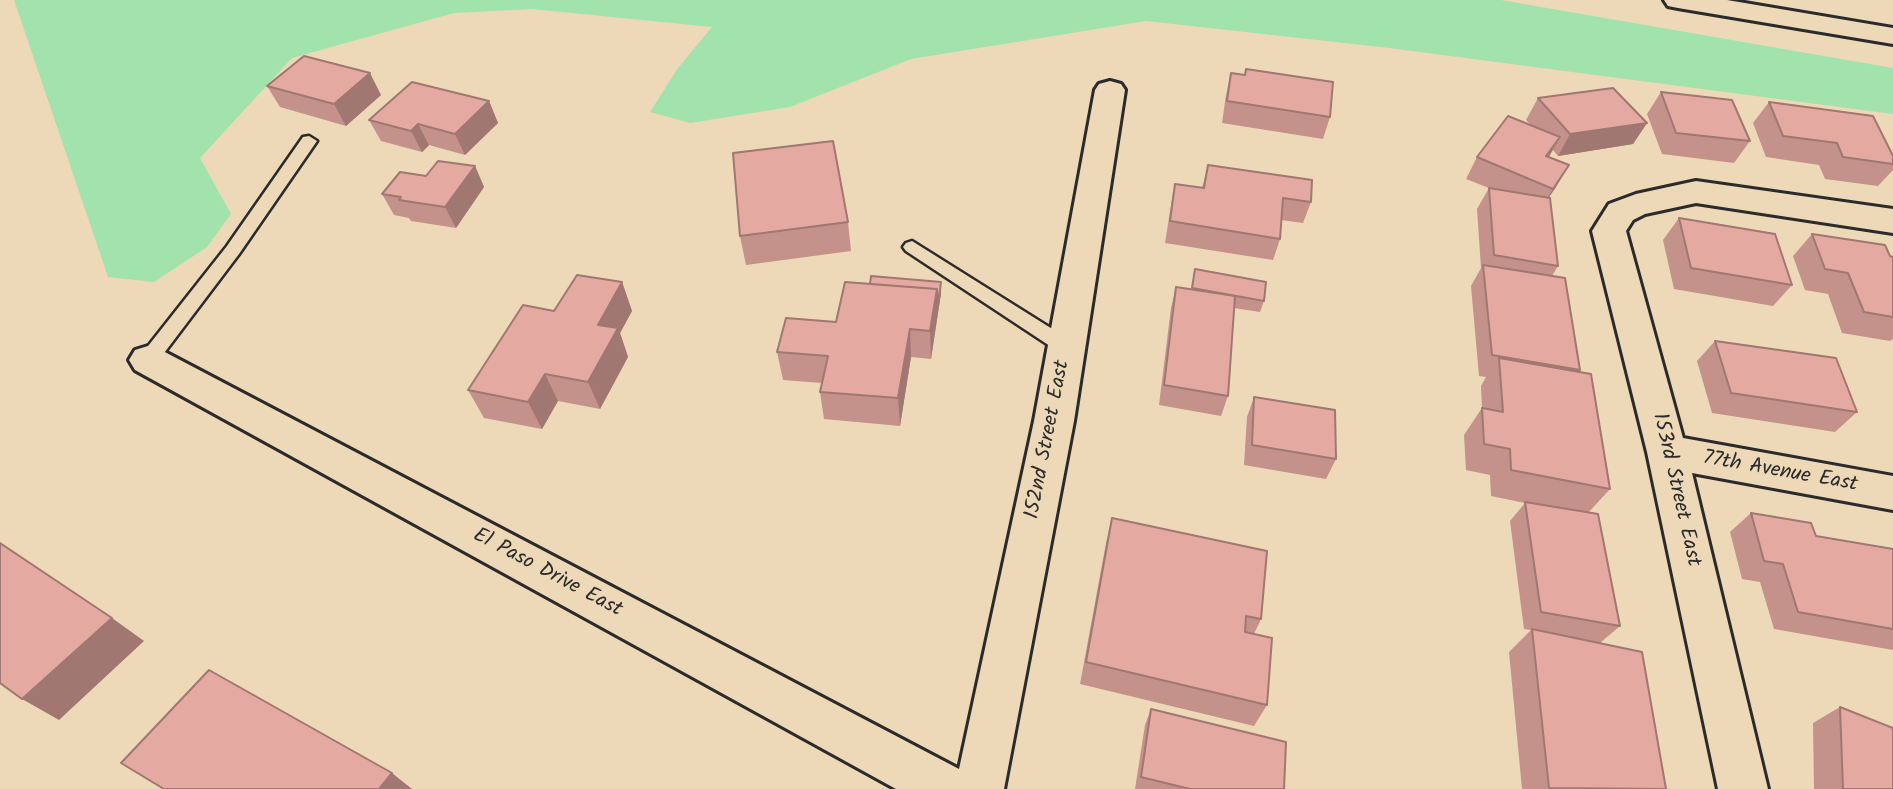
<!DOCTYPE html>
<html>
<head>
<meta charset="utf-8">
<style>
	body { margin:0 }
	canvas { display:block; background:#edd8b7 }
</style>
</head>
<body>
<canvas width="1893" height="789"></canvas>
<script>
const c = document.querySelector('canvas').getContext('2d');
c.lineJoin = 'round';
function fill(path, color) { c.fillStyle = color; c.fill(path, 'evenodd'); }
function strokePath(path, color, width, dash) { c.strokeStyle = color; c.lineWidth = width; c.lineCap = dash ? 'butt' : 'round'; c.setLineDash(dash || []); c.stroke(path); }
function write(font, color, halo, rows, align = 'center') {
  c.font = font + ' Kalam,sans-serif'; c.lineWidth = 6; c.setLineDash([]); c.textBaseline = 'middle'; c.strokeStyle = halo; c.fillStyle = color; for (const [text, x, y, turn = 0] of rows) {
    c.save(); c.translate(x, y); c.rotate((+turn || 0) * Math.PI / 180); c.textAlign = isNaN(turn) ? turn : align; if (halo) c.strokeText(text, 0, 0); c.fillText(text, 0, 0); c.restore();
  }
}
const green = new Path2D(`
	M14 0H1501L1893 68V114L1389 48 1146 21 911 59 790 107 690 123 650 112 678 68 712 27 532 9 454 13 292 58 200 158 231 214 207 247 154 282 108 277Z`);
const lane = new Path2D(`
	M309 136 317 141 239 254 155 365 148 367 141 365 139 360 141 355 227 246 303 137Z
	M912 241 1073 342 1075 347 1073 352H1059L906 251 903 247 906 243Z`);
const street = new Path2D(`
	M1110 81 1121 84 1125 90 1074 421 1004 789H896L135 370 129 360 135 350 148 346 161 350 959 769 1034 421 1095 90 1099 84Z
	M1696 181 1893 209V233L1696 203 1645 214 1633 220 1626 231 1683 438 1893 476V510L1692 473 1768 789H1718L1647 452 1592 231 1609 204 1636 194Z`);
const secondary = new Path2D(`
	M1664 0H1727L1893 28V44L1678 8 1668 6Z`);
const wall = new Path2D(`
	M1231 73 1330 117 1323 139 1222 123 1226 95Z
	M267 86 381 95 346 126 280 107Z
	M1661 92 1750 141 1734 163 1662 154 1647 114Z
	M1538 98 1647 123 1633 144 1558 156 1553 150 1549 157 1556 187 1549 197 1558 266 1552 276 1580 370 1579 372 1610 489 1588 513 1620 626 1600 643 1666 789H1522L1509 652 1531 630 1524 629 1510 521 1525 503 1491 496 1490 475 1466 470 1464 435 1482 408 1481 386 1486 377 1479 376 1471 286 1481 268 1477 209 1489 188 1466 179 1477 157 1531 125 1526 120Z
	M489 101 498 123 465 155 429 145 422 152 381 141 369 120Z
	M1769 102 1893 156V170L1878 186 1825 179 1819 165 1766 157 1753 123Z
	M1208 165 1311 202 1303 223 1281 220 1280 239 1273 260 1165 243 1171 205 1175 184 1202 188Z
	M475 166 484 187 456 228 411 221 409 218 394 215 382 194 426 176Z
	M1679 218 1792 285 1773 306 1674 289 1663 240Z
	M848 222 851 251 746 265 740 236Z
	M1812 234 1893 257V339L1890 341 1842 333 1828 294 1805 290 1793 256Z
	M1195 269 1264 301 1260 312 1234 308 1228 396 1221 416 1159 405 1171 308 1176 287 1191 289Z
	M622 282 632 311 620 333 628 357 600 409 558 401 542 429 484 418 468 390 554 311Z
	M941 293 931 359 911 357 900 426 824 419 820 392 822 383 783 380 777 352 836 322Z
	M1715 341 1857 412 1835 432 1712 413 1697 361Z
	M1254 397 1336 459 1326 479 1244 465 1247 417Z
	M1751 513 1816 536 1893 549V650L1774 629 1760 582 1742 579 1730 532Z
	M1112 518 1261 619 1254 634 1267 705 1254 726 1080 684 1106 543Z
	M1840 707 1893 789H1814L1813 723Z
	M1151 709 1284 789H1135L1145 725Z`);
const shadedWall = new Path2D(`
	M370 73 381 95 346 126 334 104Z
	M489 101 498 123 465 155 455 134Z
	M1647 123 1633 144 1558 156 1570 134Z
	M418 124 429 145 422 152 411 131Z
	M1560 137 1548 158 1546 156Z
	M1569 165 1556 187 1540 210 1553 189Z
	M475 166 484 187 456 228 445 207Z
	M622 282 632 311 620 333 628 357 600 409 588 382 598 325Z
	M941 282V293L931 359 930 331 937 289Z
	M910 329 911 357 900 426 898 398Z
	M545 374 558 401 542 429 528 402Z
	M112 618 144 641 59 720 22 699Z
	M392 773 412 789H379Z`);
const building = new Path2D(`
	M304 56 370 73 334 104 267 86Z
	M1246 69 1333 82 1330 117 1227 101 1231 73 1245 75Z
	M412 82 489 101 455 134 418 124 411 131 369 120Z
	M1613 88 1647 123 1570 134 1538 98Z
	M1661 92 1732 100 1750 141 1676 133Z
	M1769 102 1873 116 1893 156V164L1843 157 1837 143 1783 136Z
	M1508 116 1560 137 1546 156 1569 165 1553 189 1477 157Z
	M833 141 848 222 740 236 733 153Z
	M438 161 475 166 445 207 399 200 401 197 382 194 400 172 426 176Z
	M1208 165 1312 180 1311 202 1283 198 1280 239 1170 221 1175 184 1204 188Z
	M1489 188 1550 198 1558 266 1494 255Z
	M1679 218 1775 234 1792 285 1691 268Z
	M1812 234 1885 245 1890 256 1893 257V317L1864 312 1848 273 1825 269Z
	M1483 265 1565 278 1580 370 1492 355Z
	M1195 269 1266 282 1264 301 1192 288Z
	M577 275 622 282 598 325 618 328 588 382 545 374 528 402 468 390 523 305 554 311Z
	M871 276 941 282 938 306 937 289 870 284Z
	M845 282 937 289 930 331 910 329 898 398 820 392 828 356 777 352 786 318 836 322Z
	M1176 287 1235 296 1228 396 1164 385Z
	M1715 341 1836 358 1857 412 1731 393Z
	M1499 358 1591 374 1610 489 1511 470 1510 449 1484 444 1482 408 1503 412Z
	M1254 397 1335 410 1336 459 1252 445Z
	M1525 502 1598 514 1620 626 1541 612Z
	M1751 513 1811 523 1816 536 1893 549V629L1798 612 1783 564 1764 561Z
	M1112 518 1267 551 1261 619 1246 616 1245 632 1272 638 1267 705 1086 662Z
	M0 543 112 618 22 699 0 683Z
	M1532 629 1642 652 1666 789 1549 788Z
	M209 670 392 773 379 789H164L121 763Z
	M1840 707 1893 728V789H1843Z
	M1151 709 1286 742 1284 789H1190L1141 777Z`);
const streetNames = [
	["152nd Street East",1049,440,-79],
	["77th Avenue East",1780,473,10],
	["153rd Street East",1675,490,77],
	["El Paso Drive East",547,574,28]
];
fill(green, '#a2e3ad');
strokePath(lane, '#2b2b2b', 5);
strokePath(street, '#2b2b2b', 6);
strokePath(secondary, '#2b2b2b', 6);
fill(lane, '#edd8b7');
fill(street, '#edd8b7');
fill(secondary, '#edd8b7');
fill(wall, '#c4928b');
fill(shadedWall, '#a07771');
fill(building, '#e4aaa2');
strokePath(building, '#a07771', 2);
write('21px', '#2b2b2b', '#edd8b7', streetNames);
</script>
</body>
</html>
